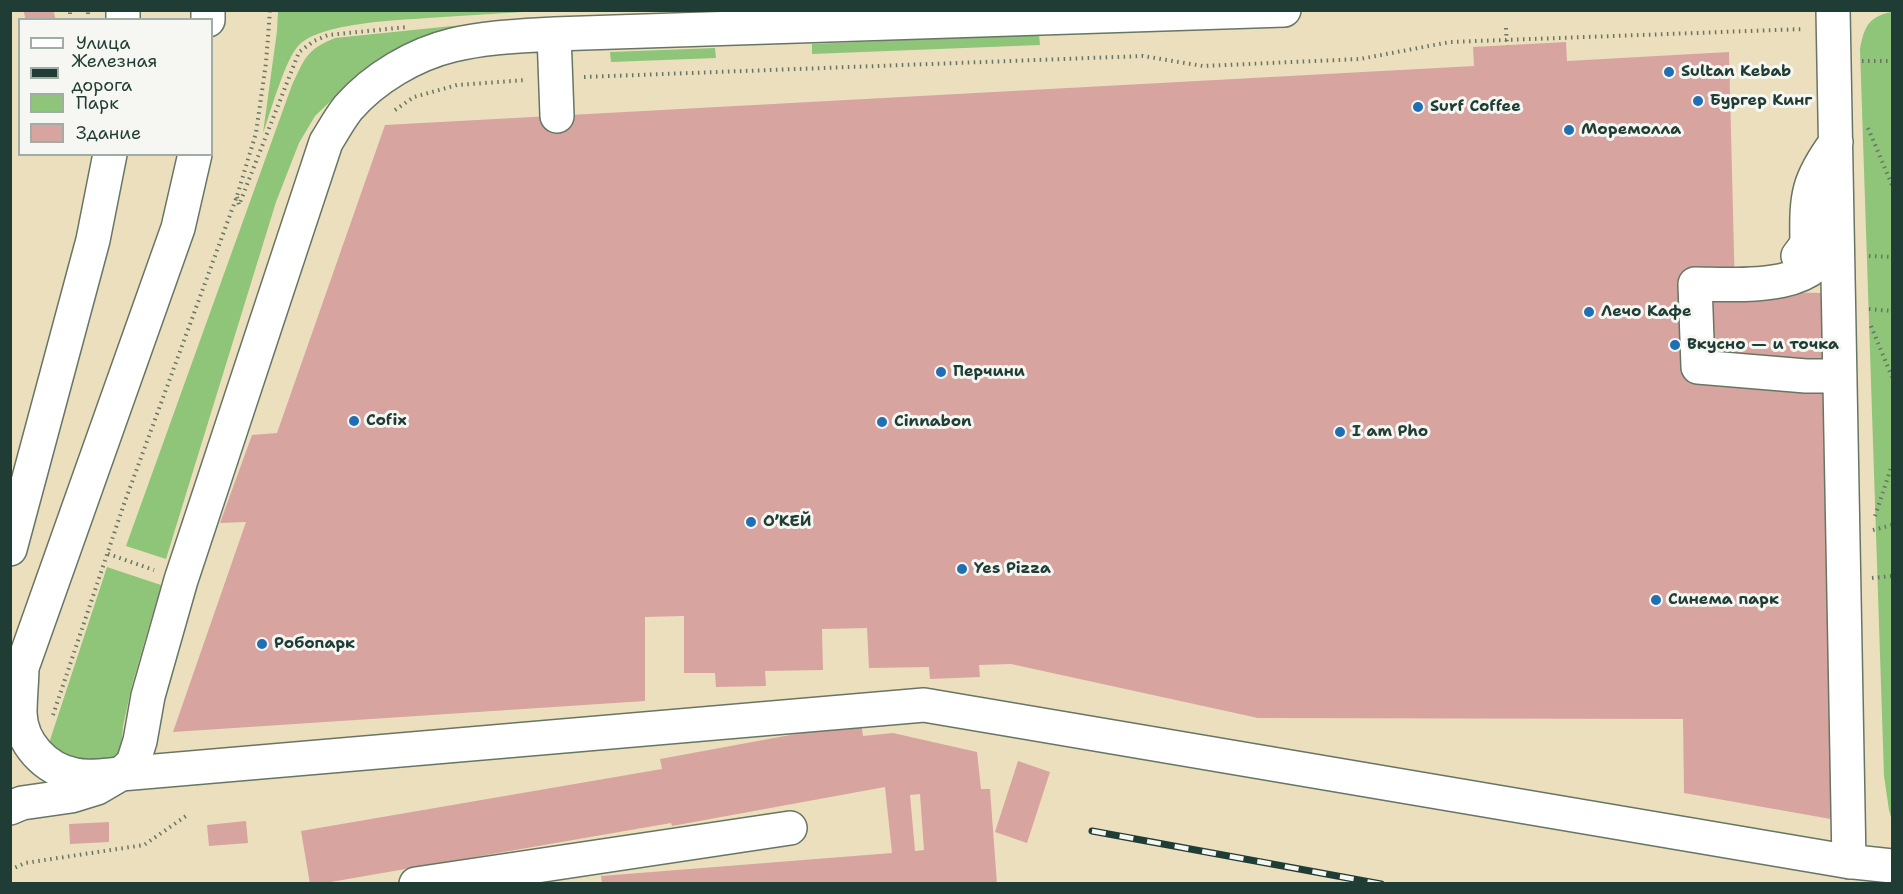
<!DOCTYPE html>
<html>
<head>
<meta charset="utf-8">
<style>
	body { margin:0 }
	#map { position:relative; width:1903px; height:894px; overflow:hidden; background:#ecdfbe; font-family:"Shantell Sans",sans-serif }
	canvas { display:block }
	.frame { position:absolute; inset:0; border:12px solid #1f3d34; pointer-events:none }
	.legend { position:absolute; left:18px; top:18px; width:195px; height:138px; box-sizing:border-box; background:#f6f6f2; border:2px solid #a0aca6; margin:0; padding:8px 10px; list-style:none; font-size:18px; color:#1f3d34 }
	.legend li { display:flex; align-items:center; gap:12px; height:30px }
	.legend b { width:30px; border:2px solid #a0aca6 }
</style>
</head>
<body>
<div id="map">
<canvas width="1903" height="894"></canvas>
<div class="frame"></div>
<ul class="legend">
<li><b style="height:8px;background:#fff"></b>Улица</li>
<li><b style="height:8px;background:#1f3d34"></b>Железная дорога</li>
<li><b style="height:16px;background:#8fc578"></b>Парк</li>
<li><b style="height:16px;background:#d7a4a0"></b>Здание</li>
</ul>
</div>
<script>
const c = document.querySelector('canvas').getContext('2d');
c.lineJoin = 'round';
function fill(path, color) { c.fillStyle = color; c.fill(path, 'evenodd'); }
function strokePath(path, color, width, dash) { c.strokeStyle = color; c.lineWidth = width; c.lineCap = dash ? 'butt' : 'round'; c.setLineDash(dash || []); c.stroke(path); }
function write(font, color, halo, rows, align = 'center') {
  c.font = font + ' "Shantell Sans",sans-serif'; c.lineWidth = 6; c.setLineDash([]); c.textBaseline = 'middle'; c.strokeStyle = halo; c.fillStyle = color; for (const [text, x, y, turn = 0] of rows) {
    c.save(); c.translate(x, y); c.rotate((+turn || 0) * Math.PI / 180); c.textAlign = isNaN(turn) ? turn : align; if (halo) c.strokeText(text, 0, 0); c.fillText(text, 0, 0); c.restore();
  }
}
const green = new Path2D(`
	M278 11V10L539 11C507 13 475 15 443 17 407 20 326 21 300 44 285 58 271 112 263 133L277 31Z
	M1892 12V821L1889 810 1884 776 1860 49C1864 27 1869 16 1892 12Z
	M501 21V23L418 40 392 52 364 69 315 116 299 143 276 202 166 559 126 546 292 85C305 58 306 50 335 38Z
	M1039 34 1040 45 812 54V44Z
	M715 48 716 58 611 62 610 52Z
	M107 567 161 585 132 685 123 726 121 750 115 761 84 769 49 743Z`);
const building = new Path2D(`
	M23 10H53L56 20H26Z
	M1566 42 1567 61 1729 52 1735 292 1828 293 1842 821 1684 793 1683 719 1258 718 1011 664 979 665 980 677 930 679 929 667 869 668 867 628 822 629 823 670 765 671 766 686 716 687 715 673H684V616L645 617V701L173 732 246 522 220 523 252 435 277 433 385 125 1474 66 1473 47Z
	M861 722 863 736 893 733 977 752 981 789H990L997 884H602L601 876 892 853 885 787 672 826 671 823 319 884H310L301 831 662 769 660 759ZM920 794 924 850 915 851 910 795Z
	M1018 761 1050 772 1027 843 995 832Z
	M246 821 248 843 209 846 207 825Z
	M109 822V842L70 844 69 824Z`);
const path = new Path2D(`
	M70 20V10
	M88 20V10
	M1506 28 1507 46
	M1862 61H1892
	M584 77 1143 56 1203 66 1360 59 1450 42 1804 29
	M395 110 414 97 457 85 526 80
	M1868 128 1892 185
	M237 197 239 205 299 52 314 41 328 35 407 27
	M1869 256 1892 257
	M1869 309 1892 311
	M1871 326 1892 377
	M1875 516 1892 465
	M1873 530 1892 525
	M108 554 154 570
	M1872 578 1892 576
	M53 715 124 504 237 196 256 133 266 63 270 10
	M10 870 25 863 144 845 186 816`);
const minor = new Path2D(`
	M1833 10 1849 862
	M554 34 557 116
	M1827 224C1828 230 1829 237 1828 243 1819 293 1731 284 1695 284L1698 367 1806 376H1840
	M1798 256 1804 248 1807 241C1806 195 1808 180 1836 142
	M22 666C22 681 20 697 20 713 21 743 45 769 75 775 89 778 107 775 121 774L924 705 1845 861 1892 866
	M10 808 22 803 71 796 97 788 121 774 133 763 140 741 148 696 181 580 326 142C333 131 340 118 348 108 374 78 415 54 453 45 486 37 520 36 554 34L1284 10
	M416 884 790 828`);
const major = new Path2D(`
	M123 10V20
	M208 20V10
	M10 549 93 240 110 154
	M10 694 24 662 178 228 195 154`);
const rail = new Path2D(`
	M1092 831 1381 884`);
const markers = [
	[1669,72,6,"#1f6fb2"],
	[1698,101,6,"#1f6fb2"],
	[1418,107,6,"#1f6fb2"],
	[1569,130,6,"#1f6fb2"],
	[1589,312,6,"#1f6fb2"],
	[1675,345,6,"#1f6fb2"],
	[941,372,6,"#1f6fb2"],
	[354,421,6,"#1f6fb2"],
	[882,422,6,"#1f6fb2"],
	[1340,432,6,"#1f6fb2"],
	[751,522,6,"#1f6fb2"],
	[962,569,6,"#1f6fb2"],
	[1656,600,6,"#1f6fb2"],
	[262,644,6,"#1f6fb2"]
];
const poiNames = [
	["Sultan Kebab",1681,72],
	["Бургер Кинг",1710,101],
	["Surf Coffee",1430,107],
	["Моремолла",1581,130],
	["Лечо Кафе",1601,312],
	["Вкусно — и точка",1687,345],
	["Перчини",953,372],
	["Cofix",366,421],
	["Cinnabon",894,422],
	["I am Pho",1352,432],
	["О’КЕЙ",763,522],
	["Yes Pizza",974,569],
	["Синема парк",1668,600],
	["Робопарк",274,644]
];
fill(green, '#8fc578');
fill(building, '#d7a4a0');
strokePath(minor, '#677664', 36);
strokePath(major, '#677664', 36);
strokePath(path, '#677664', 4, [1.5, 4.5]);
strokePath(minor, '#fff', 33);
strokePath(major, '#fff', 33);
strokePath(rail, '#1f3d34', 7);
strokePath(rail, '#f6f6f2', 4.5, [14]);
for (const [x, y, r, color] of markers) { const dot = new Path2D(); dot.arc(x, y, r, 0, 2 * Math.PI); c.fillStyle = color; c.fill(dot); strokePath(dot, '#f6f6f2', 2); }
write('bold 16px', '#1f3d34', '#f6f6f2', poiNames, 'left');
</script>
</body>
</html>
